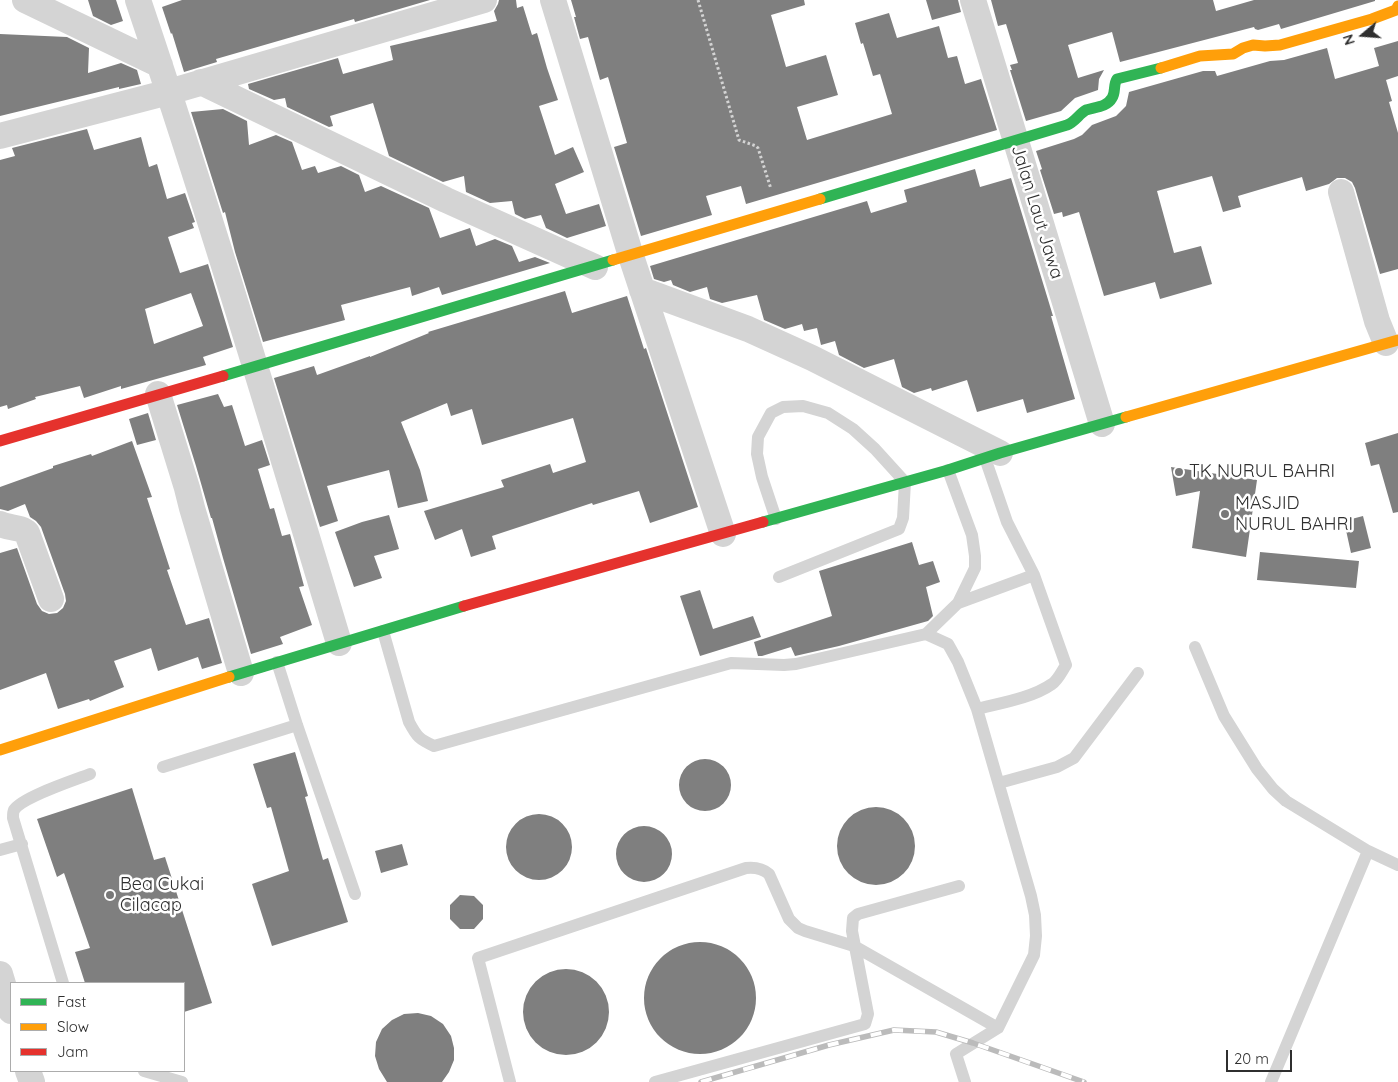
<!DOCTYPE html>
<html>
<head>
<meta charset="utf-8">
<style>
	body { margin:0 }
	#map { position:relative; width:1398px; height:1082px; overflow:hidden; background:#fff; font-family:Quicksand,sans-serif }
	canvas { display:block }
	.legend { position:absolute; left:10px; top:982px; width:175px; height:90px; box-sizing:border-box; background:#fff; border:1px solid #acacac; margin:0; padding:6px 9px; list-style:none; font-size:15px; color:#2f2f2f }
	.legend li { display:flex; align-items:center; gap:10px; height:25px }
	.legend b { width:25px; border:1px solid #acacac }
	.north { position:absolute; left:1338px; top:10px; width:50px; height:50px; -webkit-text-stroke:4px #fff; paint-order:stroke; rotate:252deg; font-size:14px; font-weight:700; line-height:20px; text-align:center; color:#2f2f2f }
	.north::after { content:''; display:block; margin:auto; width:18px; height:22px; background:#2f2f2f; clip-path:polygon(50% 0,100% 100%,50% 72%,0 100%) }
	.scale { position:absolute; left:1226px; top:1050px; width:66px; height:22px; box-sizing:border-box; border:2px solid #2f2f2f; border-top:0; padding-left:6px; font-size:15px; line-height:18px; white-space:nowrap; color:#2f2f2f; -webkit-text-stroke:4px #fff; paint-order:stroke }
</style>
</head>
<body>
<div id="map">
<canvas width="1398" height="1082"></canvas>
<ul class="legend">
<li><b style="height:6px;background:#30b455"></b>Fast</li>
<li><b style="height:6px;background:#ff9f0a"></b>Slow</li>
<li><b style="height:6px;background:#e5322d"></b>Jam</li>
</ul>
<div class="north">N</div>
<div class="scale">20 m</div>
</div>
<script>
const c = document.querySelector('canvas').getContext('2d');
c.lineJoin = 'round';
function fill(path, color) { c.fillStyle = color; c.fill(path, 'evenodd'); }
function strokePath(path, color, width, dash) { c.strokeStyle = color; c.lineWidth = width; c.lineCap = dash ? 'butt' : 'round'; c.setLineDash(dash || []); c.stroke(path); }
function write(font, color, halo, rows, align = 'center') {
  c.font = font + ' Quicksand,sans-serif'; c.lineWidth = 5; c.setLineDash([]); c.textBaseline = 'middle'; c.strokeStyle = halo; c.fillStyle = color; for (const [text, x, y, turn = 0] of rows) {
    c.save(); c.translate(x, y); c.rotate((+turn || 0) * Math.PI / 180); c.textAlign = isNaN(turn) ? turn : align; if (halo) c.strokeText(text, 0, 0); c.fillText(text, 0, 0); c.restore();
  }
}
const building = new Path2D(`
	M88 0H116L123 21 111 25 93 16Z
	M182 0H430L355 22 354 19 216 59 217 62 184 72 172 33 171 34 162 7Z
	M499 0H516L517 8 523 6 532 35 537 33 547 68 558 100 539 106 555 155 573 147 584 172 555 184 566 214 599 204 606 226 567 238 546 228 541 215 525 219 515 214 512 201 490 203 466 192 464 176 443 182 389 156 373 103 330 116 333 126 329 127 287 107 285 98 274 100 249 89 248 84 338 58 343 74 393 60 390 46 497 21 494 11 498 4Z
	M571 0H804L805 5 771 15 786 67 826 55 838 95 797 107 807 140 892 114 880 74 873 76 863 43 861 44 855 23 889 13 897 38 939 26 948 58 957 56 965 84 981 79 997 130 746 204 741 186 706 196 712 215 641 236 614 147 627 143 608 77 600 80 588 37 580 39 574 17H576Z
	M926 0H958L961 12 932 20Z
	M991 0H1213L1216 11 1254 0H1375V1L1281 29 1279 24 1258 30 1255 29 1254 27 1120 62 1112 32 1068 45 1078 78 1104 70 1099 79 1098 90 1075 98 1061 111 1026 121 1010 70H1012L1010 65 1018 63 1006 24 998 26Z
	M0 34 67 37 89 48 88 73 121 63 137 70 141 84 119 89V87L0 116Z
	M1398 41V76L1386 80 1392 101 1389 102 1398 133V269L1380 274 1355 188 1352 182 1345 178H1337L1329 184 1306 191 1302 177 1238 196 1241 207 1223 212 1212 176 1157 191 1174 253 1201 246 1212 284 1160 299 1155 282 1104 296 1079 212 1063 217 1062 212 1054 214 1040 170 1042 169 1036 151 1074 139 1082 135 1092 125 1116 116 1126 106 1129 92 1203 71H1215L1217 76 1270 61 1284 60 1327 48 1335 79 1379 66 1374 48Z
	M223 109 247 121 249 145 276 135 292 142 302 170 315 166 318 173 341 166 359 175 365 192 381 186 429 208 440 238 470 228 476 246 495 239 512 246 519 262 535 257 550 263 442 295 439 287 412 296 410 287 341 305 345 320 263 342 235 252 225 212 223 213 191 112Z
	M87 129 94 150 141 137 149 167 157 164 167 199 185 193 195 222 192 223 194 228 168 237 180 273 208 264 233 347 203 357 206 365 121 389V386L84 398 80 386 35 397 36 399 8 409 7 405 0 407V160L15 156 12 148ZM191 293 203 326 154 344 145 309Z
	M975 169 980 187 1011 178 1053 316H1051L1075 399 1027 413 1023 399 977 412 967 380 932 391 931 388 914 393 902 387 894 359 864 368 839 355 835 341 821 345 817 328 804 331 802 324 785 329 764 320 757 295 722 303 710 299 707 287 690 292 673 285 671 280 664 282 654 279 650 266 867 201 871 213 907 202 904 190Z
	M565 291 572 313 627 296 644 349 646 348 698 507 650 523 639 491 593 505 592 503 492 536 496 549 471 557 462 529 435 540 424 511 504 487 501 480 550 464 553 473 586 462 573 418 482 445 472 409 451 416 447 403 401 422 420 470 428 501 398 508 389 470 327 486 338 521 320 527 274 378 314 366 317 375 370 356V357L429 333 428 332Z
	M218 394 224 407 232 405 245 446 262 440 270 465 258 469 270 509 274 508 282 536 290 534 304 586 299 587 312 625 280 637 283 644 251 654 223 558 212 518H211L196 466 177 405Z
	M148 413 156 440 137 445 129 419Z
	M1398 433V512L1393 513 1379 464 1371 466 1365 443Z
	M132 441 152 497 147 498 170 569 167 570 186 625 209 618 222 663 202 669 198 657 158 671 151 648 114 661 124 687 90 701 89 699 58 709 46 673 0 690V553L17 548 37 604 42 611 49 614 57 613 63 608 66 601 65 594 41 527 36 521 30 517 25 504 8 511 0 509V487L53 468V466L91 454 92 456Z
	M1171 467 1257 480 1246 557 1192 548 1200 491 1176 496Z
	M389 515 399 549 374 556 382 578 354 587 335 532 362 522Z
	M1363 516 1371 548 1351 553 1344 521Z
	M912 542 919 565 933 561 940 582 926 587 933 616 928 621 839 646 795 656 791 647 762 656H758L754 642 832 616 819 571Z
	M1260 552 1359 561 1356 588 1257 580Z
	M700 590 713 629 753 616 761 637 700 656 680 596Z
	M295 752 308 796 305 797 323 860 328 858 348 922 272 946 252 884 289 871 271 807 267 808 253 764Z
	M679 785a26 26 0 1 1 52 0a26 26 0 1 1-52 0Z
	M132 788 154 860 165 857 212 1003 184 1012V983H85L75 952 90 948 64 873 57 877 37 819Z
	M837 846a39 39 0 1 1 78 0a39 39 0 1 1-78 0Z
	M506 847a33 33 0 1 1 66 0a33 33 0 1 1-66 0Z
	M616 854a28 28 0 1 1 56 0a28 28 0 1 1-56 0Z
	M402 844 408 865 381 873 375 851Z
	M460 895 474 896 483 905V919L474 929H460L450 919V905Z
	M644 998a56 56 0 1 1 112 0a56 56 0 1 1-112 0Z
	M523 1012a43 43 0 1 1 86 0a43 43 0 1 1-86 0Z
	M418 1013 431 1016 443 1024 451 1036 454 1048V1060L449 1072 442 1082H387L379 1069 375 1056 376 1042 382 1029 392 1020 404 1014Z`);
const path = new Path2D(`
	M698 0 739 140 756 146 758 148 771 189`);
const lane = new Path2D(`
	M776 519 762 477 757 454 758 437 771 413 783 407 803 406 828 413 853 429 875 449 905 482 903 518 899 529 779 577
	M958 603 1034 575
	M383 631 409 722C417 737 419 739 434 746L731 663 784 665 796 664 926 634 958 603 975 568V556L972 535 948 470
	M926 634 948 644 958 662 977 709 1031 896 1035 915 1036 936 1034 955 998 1028 956 1054 965 1082
	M1195 647 1224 716 1257 769 1273 789 1286 801 1368 851 1398 865
	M277 662 297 725 355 894
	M977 709C1001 703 1032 698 1052 684 1058 680 1062 671 1066 665L1034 575 1007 522 985 458
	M163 767 297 725
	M999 783 1057 767 1074 758 1138 673
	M0 850 22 844
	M63 983 13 818C13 815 13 812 14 810 22 797 75 780 90 774
	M144 1071 182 1082
	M510 1082 478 958 746 868C755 867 762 868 769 874L789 919 798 928 805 931 854 946 998 1028
	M655 1082 865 1024 868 1014 852 931 853 918 858 914 959 886
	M1271 1082 1368 851`);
const street = new Path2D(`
	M25 0 160 65
	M138 0C210 213 274 428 339 643
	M553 0 631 256 723 534
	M973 0 1102 424
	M201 82 446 200 595 267
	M0 136 169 92 484 0
	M1341 192 1377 321 1386 343
	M642 290 748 329 812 358 1000 453
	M158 394 187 488 192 508 241 673
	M0 524C8 528 21 527 27 533L51 599
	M0 974 11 1011
	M28 1071 32 1082`);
const fast = new Path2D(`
	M820 199 1067 125C1075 122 1079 114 1086 110 1095 107 1107 107 1112 98 1116 92 1113 85 1117 79L1161 68
	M223 376 613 260
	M763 522 948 470 1000 453 1126 417
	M229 677 464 606`);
const slow = new Path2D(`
	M1161 68 1200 56 1233 54 1243 48 1253 45 1265 46 1280 45 1372 19 1396 10 1398 6
	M613 260 820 199
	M1126 417 1398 340
	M0 750 229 677`);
const jam = new Path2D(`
	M0 441 223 376
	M464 606 763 522`);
const rail = new Path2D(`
	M701 1082 829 1045 894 1030 936 1032 973 1043 1084 1082`);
const markers = [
	[1179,472,5,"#787878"],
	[1225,514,5,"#787878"],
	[110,895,5,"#787878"]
];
const streetNames = [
	["Jalan Laut Jawa",1037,212,73]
];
const poiNames = [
	["TK NURUL BAHRI",1189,472],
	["MASJID",1235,504],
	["NURUL BAHRI",1235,525],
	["Bea Cukai",120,885],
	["Cilacap",120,906]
];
fill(building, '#7f7f7f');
strokePath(path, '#d4d4d4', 3, [2.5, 2.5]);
strokePath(lane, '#d4d4d4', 12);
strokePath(street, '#d4d4d4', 26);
strokePath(fast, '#30b455', 11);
strokePath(slow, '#ff9f0a', 11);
strokePath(jam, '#e5322d', 11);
strokePath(rail, '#bbb', 5.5);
strokePath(rail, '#fff', 4, [11]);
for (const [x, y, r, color] of markers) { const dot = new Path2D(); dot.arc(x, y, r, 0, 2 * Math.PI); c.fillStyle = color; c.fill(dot); strokePath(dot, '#fff', 2); }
write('18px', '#2f2f2f', '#fff', streetNames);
write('18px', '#2f2f2f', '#fff', poiNames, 'left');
</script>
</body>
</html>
